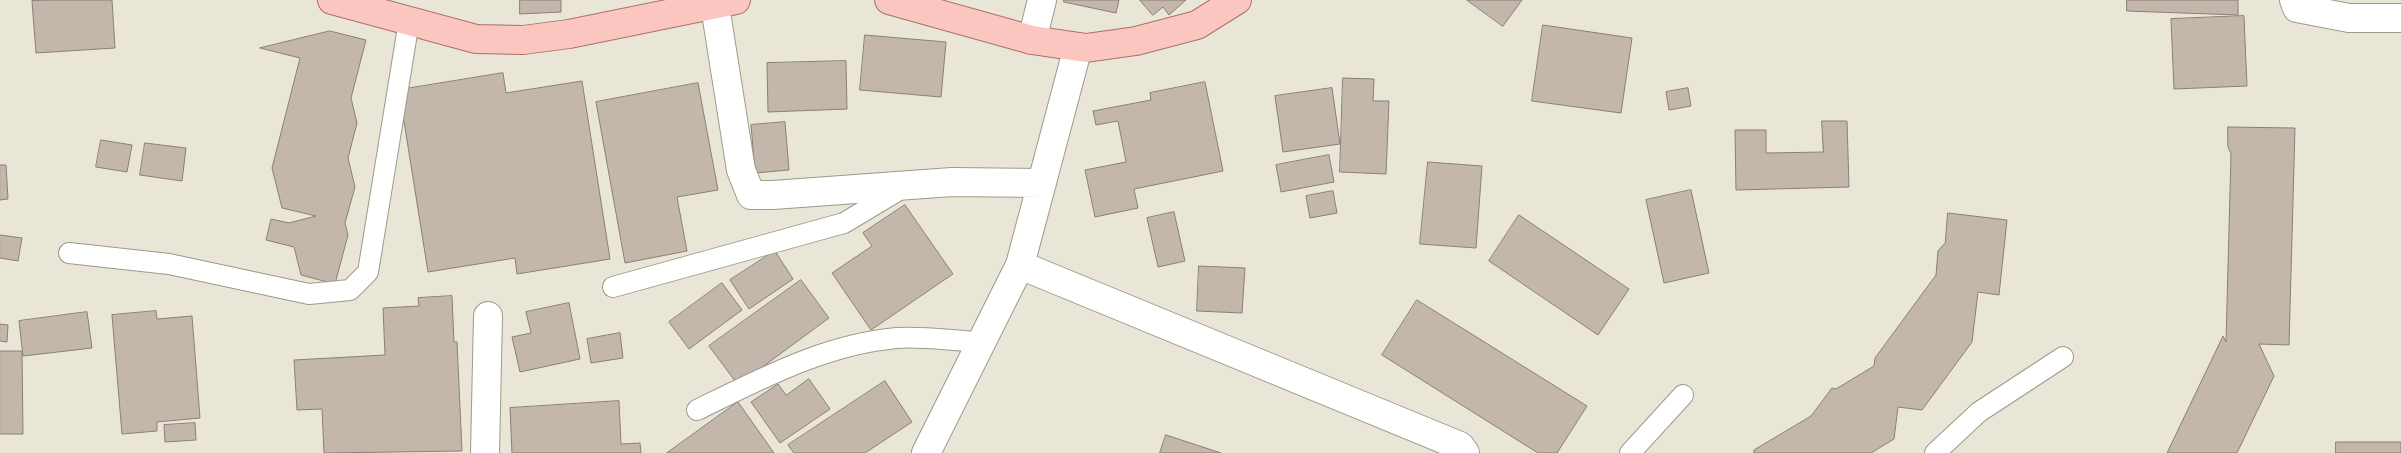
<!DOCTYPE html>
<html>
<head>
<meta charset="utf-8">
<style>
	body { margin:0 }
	canvas { display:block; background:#eae6d7 }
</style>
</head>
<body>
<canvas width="2401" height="453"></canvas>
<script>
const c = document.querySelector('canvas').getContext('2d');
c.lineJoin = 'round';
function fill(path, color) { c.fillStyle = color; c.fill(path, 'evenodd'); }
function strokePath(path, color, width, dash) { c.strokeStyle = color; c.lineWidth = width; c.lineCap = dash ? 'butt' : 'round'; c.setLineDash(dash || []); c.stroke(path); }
const building = new Path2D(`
	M53 0H112L115 48 36 53 32 1Z
	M520 0H561V12L520 14Z
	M1064 0H1119L1116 13 1064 2Z
	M1140 0H1186L1169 15 1163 7 1153 15Z
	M1467 0H1522L1503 26Z
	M2127 0H2238V15L2127 11Z
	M2244 16 2247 86 2174 89 2171 19Z
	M1543 25 1632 38 1621 113 1532 101Z
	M330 31 366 40 351 98 357 123 348 158 355 187 345 223 348 235 335 284 301 275 294 247 266 240 271 219 289 223 316 216 282 208 272 168 300 58 260 48Z
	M865 35 946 42 941 97 860 90Z
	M846 61 847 109 768 112 767 63Z
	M503 73 506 93 582 81 610 259 517 274 515 258 428 272 399 90Z
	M1343 78 1374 79 1373 101H1389L1386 174 1340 172Z
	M1205 82 1223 171 1134 189 1138 208 1095 217 1085 170 1126 162 1118 121 1096 125 1093 111 1151 100 1150 93Z
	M698 83 718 190 677 197 687 251 625 263 596 102Z
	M1332 88 1340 144 1283 152 1275 96Z
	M1688 88 1691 106 1669 110 1666 92Z
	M1822 121H1847L1849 187 1736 190 1735 130H1766V153L1823 152Z
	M785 122 789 170 755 173 751 125Z
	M2228 127 2295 128 2289 345 2259 344 2274 376 2237 453H2167L2223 336 2226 342 2231 154 2228 147Z
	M101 140 132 145 127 172 96 167Z
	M145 143 186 148 182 181 140 175Z
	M1329 155 1334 182 1281 192 1276 165Z
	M1428 162 1482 166 1476 248 1420 244Z
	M0 165H6L8 199 0 200Z
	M1691 190 1709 273 1664 283 1646 200Z
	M1333 191 1337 213 1310 218 1306 196Z
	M905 205 953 274 871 330 832 273 872 246 863 233Z
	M1174 212 1185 261 1158 267 1147 218Z
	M1948 213 2007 220 1999 295 1978 292 1972 342 1922 410 1898 407 1894 439 1871 453H1754V450L1811 416 1832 388 1836 389 1874 366 1875 358 1936 275 1938 251 1945 243Z
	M1519 215 1629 289 1598 335 1489 261Z
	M0 235 22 238 18 261 0 258Z
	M775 251 793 279 749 309 730 280Z
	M1199 266 1245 268 1242 313 1197 311Z
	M801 280 829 318 738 385 709 346Z
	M722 283 742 310 689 349 669 322Z
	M452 296 454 342H457L462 451 324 453 322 409 297 410 294 360 385 355 383 308 419 306 418 298Z
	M1417 300 1587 406 1557 453H1538L1382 355Z
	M569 303 580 359 520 372 512 337 531 333 526 312Z
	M156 311 157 319 192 316 200 418 157 422V431L122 434 112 315Z
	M87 312 92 348 23 356 19 321Z
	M0 324 8 325 7 342 0 341Z
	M620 333 623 358 591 363 587 339Z
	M0 351H22L23 434H0Z
	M809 379 830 409 780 443 751 402 778 384 786 395Z
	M885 381 912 422 865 453H794L788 445Z
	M619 401 621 444 640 443 641 453H512L510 408Z
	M738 402 774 453H667Z
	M195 423 196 440 165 442 164 425Z
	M1166 435 1221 453H1160Z
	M2336 442H2401V453H2336Z`);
const service = new Path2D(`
	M69 253 169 264 309 294 350 290 368 272 409 21
	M613 287 844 223 904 187
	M697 410C760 379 826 344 897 338 924 336 954 341 981 342
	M1630 453 1683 395
	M1935 453 1979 412 2063 357`);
const minor = new Path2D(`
	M714 0 741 170 751 195H773L952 182 1042 183
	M2294 0 2297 8 2349 18H2401
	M1032 40 1042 0
	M1020 265 1460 446 1465 453
	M485 453 488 316
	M926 453 1020 265 1078 47`);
const primary = new Path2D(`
	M332 0 476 39 523 40 569 34 736 0
	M889 0 1032 40 1086 48 1136 41 1197 25 1237 0`);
fill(building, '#c3b7ac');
strokePath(building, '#8a7f75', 1);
strokePath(service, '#9d998b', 22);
strokePath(minor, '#9d998b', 30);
strokePath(primary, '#a97168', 30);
strokePath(service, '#fff', 20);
strokePath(minor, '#fff', 28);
strokePath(primary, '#fac6bf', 28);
</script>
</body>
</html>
